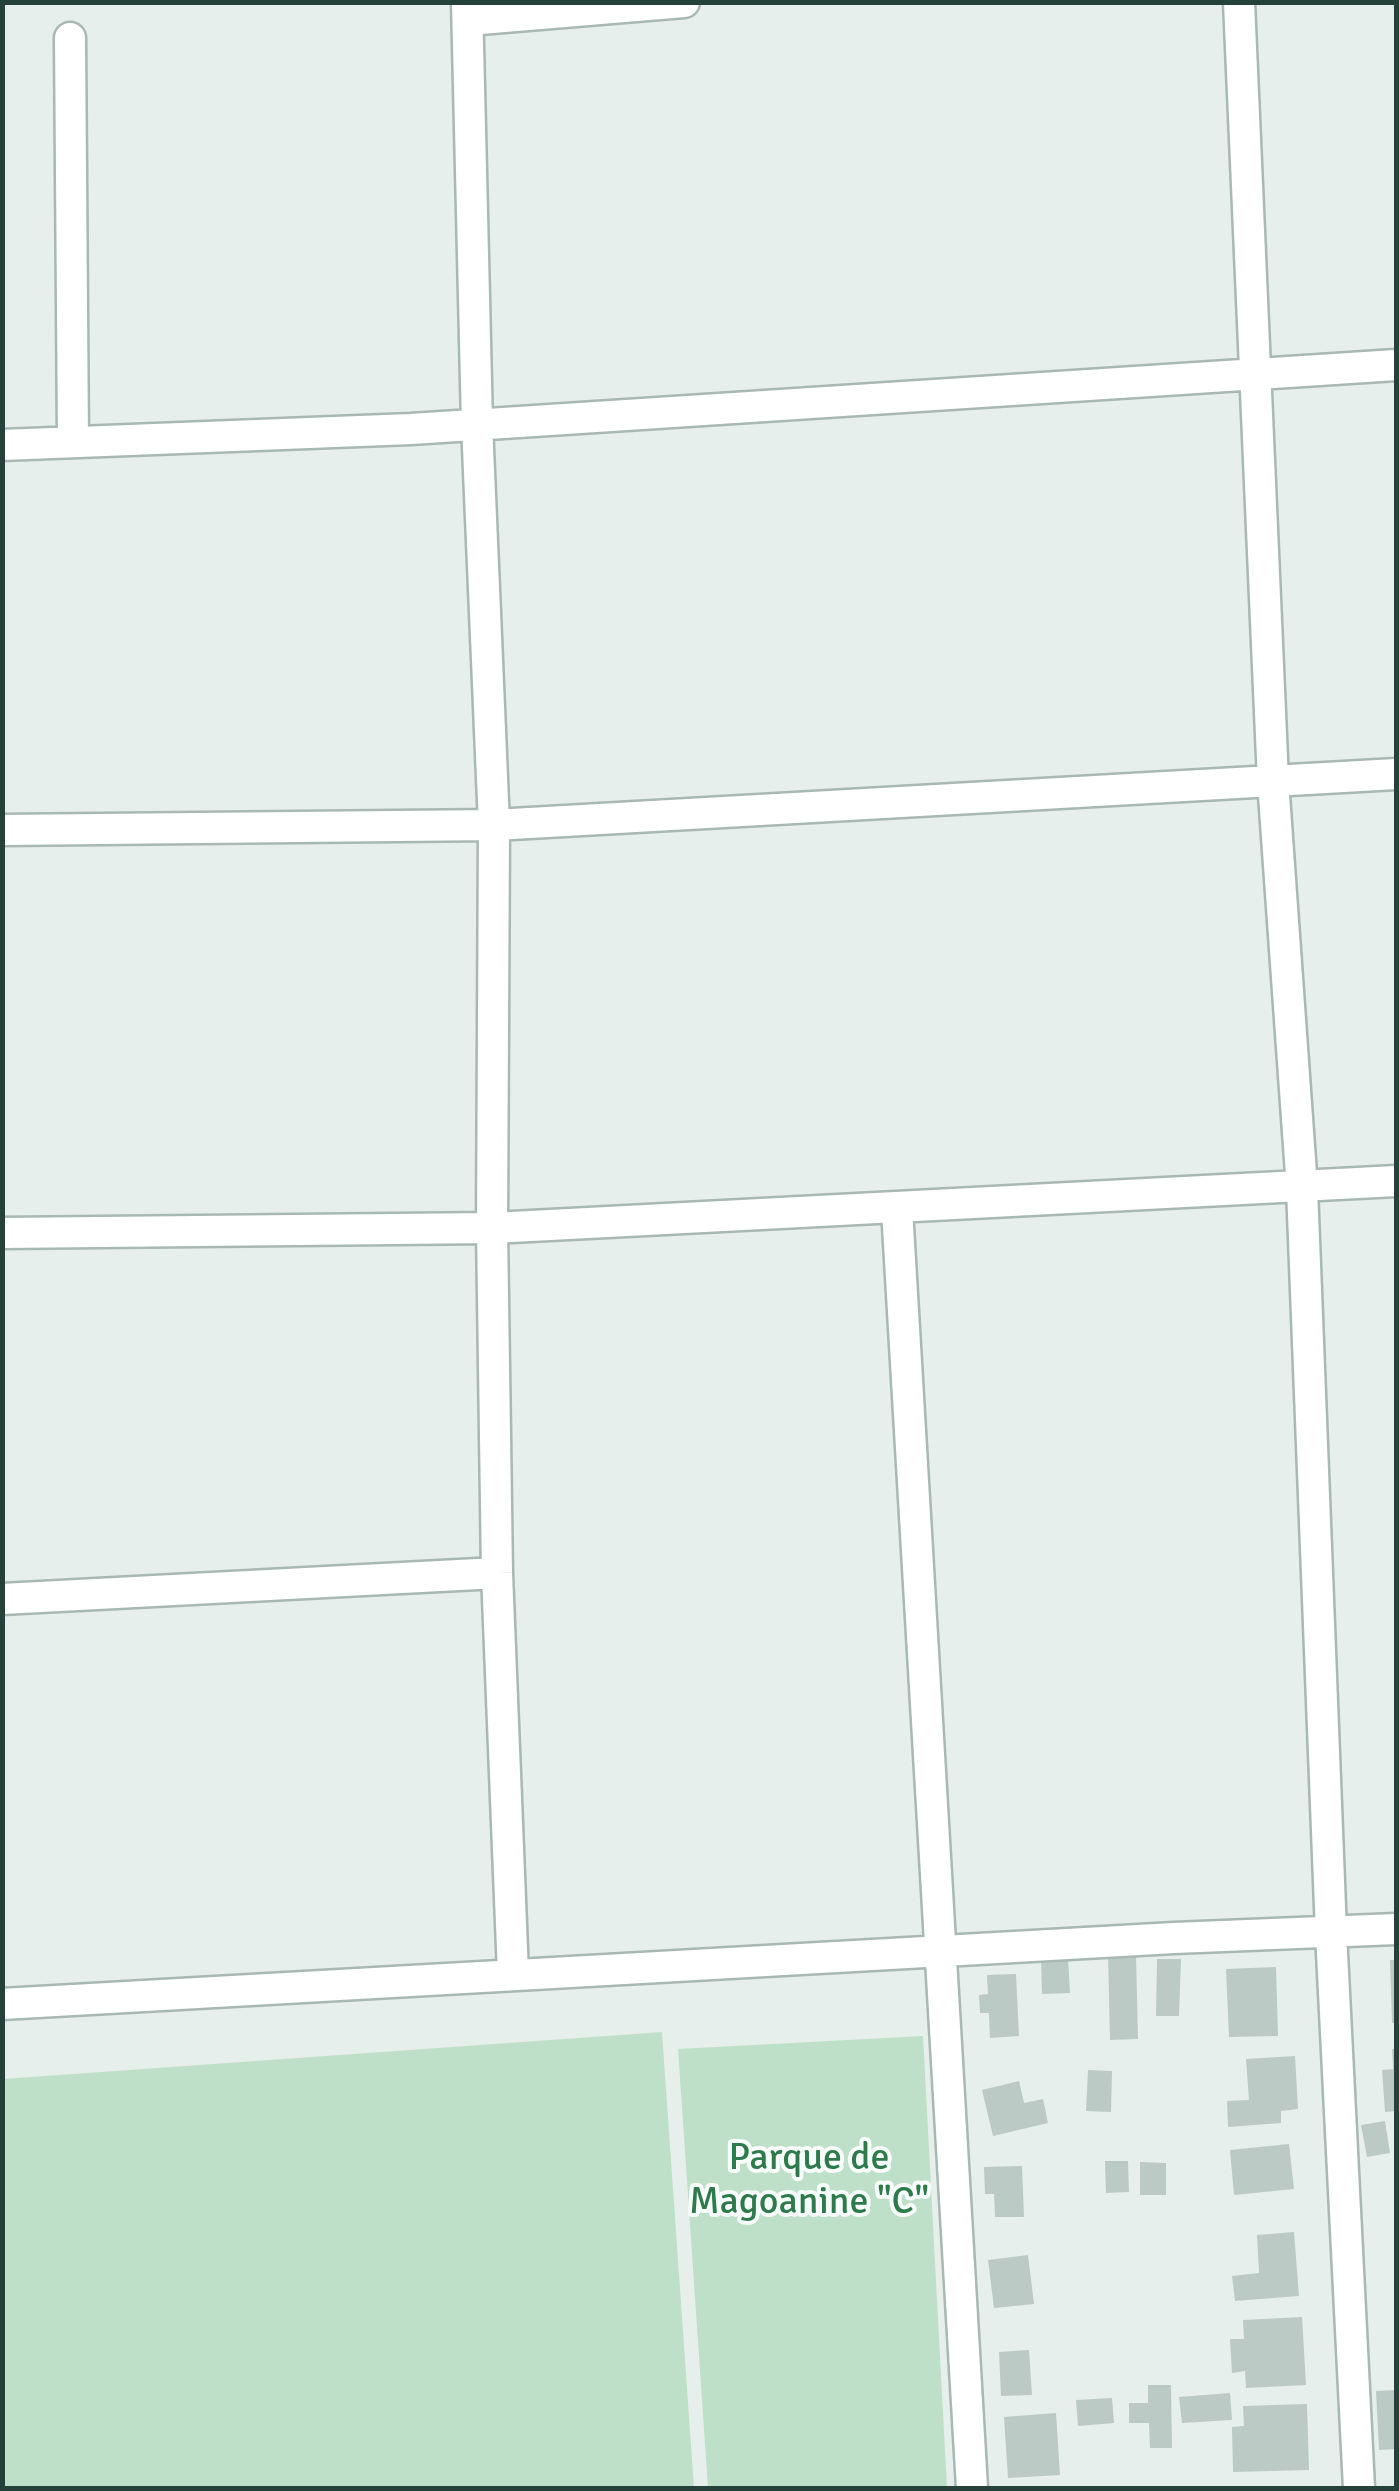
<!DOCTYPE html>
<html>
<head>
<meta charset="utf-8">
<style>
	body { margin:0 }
	#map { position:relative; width:1399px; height:2491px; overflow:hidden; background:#e6efeb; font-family:Signika,sans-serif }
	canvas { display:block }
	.frame { position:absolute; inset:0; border:5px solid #24423a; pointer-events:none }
</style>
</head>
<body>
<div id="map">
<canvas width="1399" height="2491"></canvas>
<div class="frame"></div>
</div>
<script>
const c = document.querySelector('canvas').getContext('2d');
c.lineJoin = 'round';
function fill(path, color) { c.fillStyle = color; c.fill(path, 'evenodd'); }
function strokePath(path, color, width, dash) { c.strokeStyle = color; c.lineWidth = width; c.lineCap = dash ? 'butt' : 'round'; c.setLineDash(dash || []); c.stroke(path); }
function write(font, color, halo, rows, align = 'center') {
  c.font = font + ' Signika,sans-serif'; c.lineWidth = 8; c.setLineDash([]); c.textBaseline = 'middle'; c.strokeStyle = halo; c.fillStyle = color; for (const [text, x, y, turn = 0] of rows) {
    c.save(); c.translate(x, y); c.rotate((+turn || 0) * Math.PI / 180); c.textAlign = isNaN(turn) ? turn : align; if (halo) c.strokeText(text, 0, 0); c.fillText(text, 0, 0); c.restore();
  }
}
const green = new Path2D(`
	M662 2032 694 2488H3V2079Z
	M923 2036 947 2488H708L678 2049Z`);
const building = new Path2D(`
	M1136 1954 1138 2039 1110 2040 1108 1955Z
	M1068 1958 1070 1993 1042 1994 1041 1959Z
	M1157 1959H1181L1179 2016H1156Z
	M1390 1960H1396V2023H1392Z
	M1276 1967 1278 2036 1229 2037 1226 1969Z
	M1016 1974 1019 2036 990 2038 989 2013H980L979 1995 988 1994 987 1975Z
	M1392 2049H1396V2111L1385 2112 1382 2070 1393 2069Z
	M1295 2056 1298 2109 1281 2111V2123L1228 2127 1227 2101 1249 2100 1246 2059Z
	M1088 2070 1112 2071 1111 2112 1086 2111Z
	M1019 2081 1024 2103 1043 2099 1048 2123 993 2136 982 2090Z
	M1385 2121 1390 2153 1367 2157 1361 2125Z
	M1289 2144 1294 2189 1234 2195 1230 2150Z
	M1105 2161H1128L1129 2192 1106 2193Z
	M1140 2162 1166 2163V2195H1140Z
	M1022 2166 1024 2217H995L994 2194H985L984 2167Z
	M1294 2232 1299 2296 1235 2301 1232 2276 1259 2273 1257 2235Z
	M1028 2255 1034 2304 994 2308 988 2260Z
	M1302 2317 1306 2385 1246 2388 1245 2371 1232 2373 1230 2339H1244L1243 2320Z
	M1029 2350 1032 2395 1001 2396 999 2352Z
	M1148 2385H1171L1172 2448H1150L1149 2423H1129V2403H1148Z
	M1396 2390V2449L1379 2450 1376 2391Z
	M1230 2393 1232 2420 1182 2423 1179 2397Z
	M1112 2398 1114 2423 1078 2426 1076 2400Z
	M1307 2404 1309 2470 1233 2472 1232 2427 1244 2426 1243 2406Z
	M1056 2413 1060 2475 1008 2478 1004 2417Z`);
const minor = new Path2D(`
	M1239 2 1273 781 1302 1188 1331 1933 1359 2488
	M468 20 684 2
	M70 38 73 442
	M2 445 411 429 1396 365
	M2 830 494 825 477 424 467 2
	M897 1209 972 2488
	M2 1233 492 1228 1396 1181
	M2 1599 497 1573
	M513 1974 497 1573 492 1228 494 825 1396 774
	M2 2004 1174 1938 1396 1929`);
const parkNames = [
	["Parque de",809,2159],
	["Magoanine \"C\"",809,2203]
];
fill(green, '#bfe0c8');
fill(building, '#bbcac4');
strokePath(minor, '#a8b8b2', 35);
strokePath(minor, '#fff', 30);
write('38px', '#2d7a4b', '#f7fbf9', parkNames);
</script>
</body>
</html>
